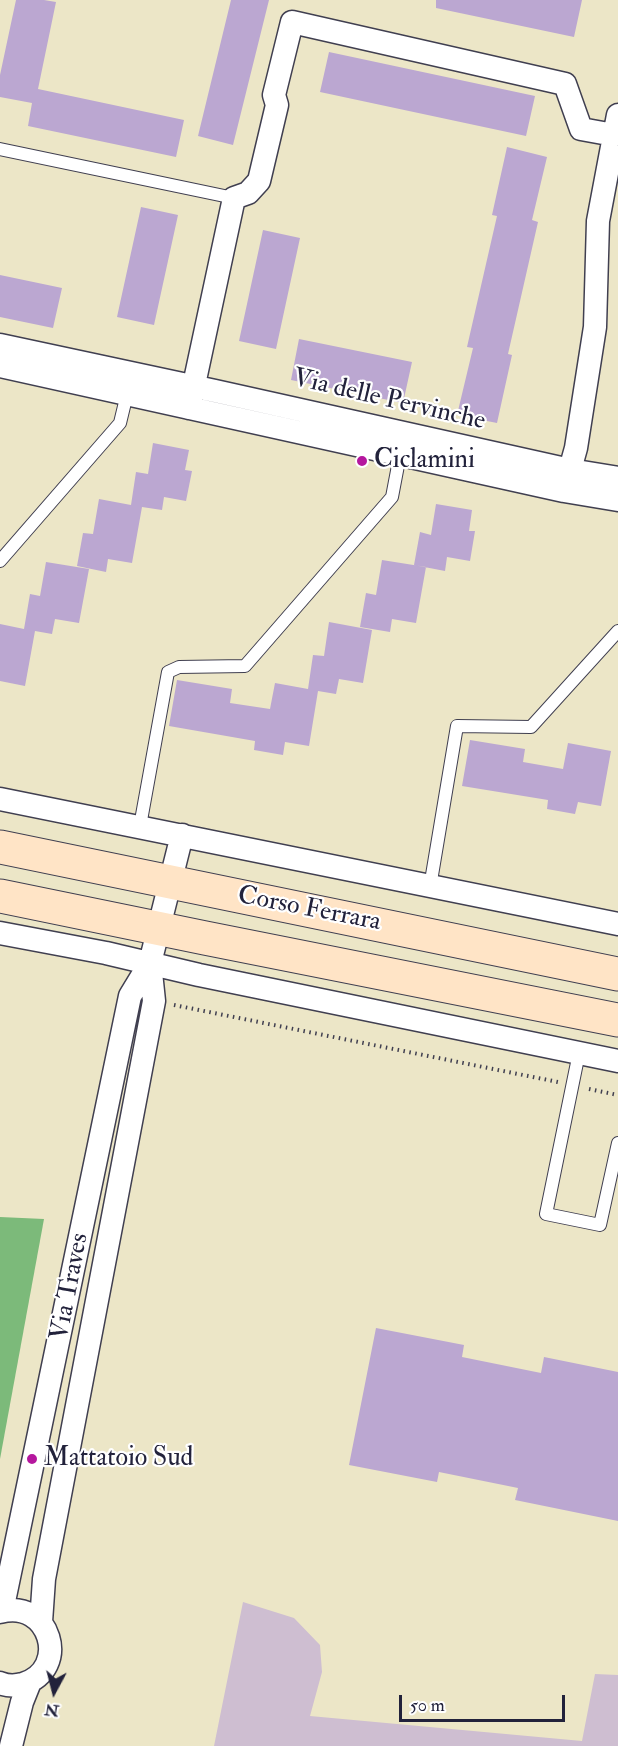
<!DOCTYPE html>
<html>
<head>
<meta charset="utf-8">
<style>
	body { margin:0 }
	#map { position:relative; width:618px; height:1746px; overflow:hidden; background:#ece6c7; font-family:"IM FELL Double Pica",serif }
	canvas { display:block }
	.north { position:absolute; left:24px; top:1662px; width:60px; height:60px; -webkit-text-stroke:4px #fff; paint-order:stroke; rotate:187deg; font-size:16px; font-weight:700; line-height:24px; text-align:center; color:#22223b }
	.north::after { content:''; display:block; margin:auto; width:21px; height:27px; background:#22223b; clip-path:polygon(50% 0,100% 100%,50% 72%,0 100%) }
	.scale { position:absolute; left:399px; top:1695px; width:166px; height:27px; box-sizing:border-box; border:3px solid #22223b; border-top:0; padding-left:8px; font-size:18px; line-height:21px; white-space:nowrap; color:#22223b; -webkit-text-stroke:4px #fff; paint-order:stroke }
</style>
</head>
<body>
<div id="map">
<canvas width="618" height="1746"></canvas>
<div class="north">N</div>
<div class="scale">50 m</div>
</div>
<script>
const c = document.querySelector('canvas').getContext('2d');
c.lineJoin = 'round';
function fill(path, color) { c.fillStyle = color; c.fill(path, 'evenodd'); }
function strokePath(path, color, width, dash) { c.strokeStyle = color; c.lineWidth = width; c.lineCap = dash ? 'butt' : 'round'; c.setLineDash(dash || []); c.stroke(path); }
function write(font, color, halo, rows, align = 'center') {
  c.font = font + ' "IM FELL Double Pica",serif'; c.lineWidth = 4.5; c.setLineDash([]); c.textBaseline = 'middle'; c.strokeStyle = halo; c.fillStyle = color; for (const [text, x, y, turn = 0] of rows) {
    c.save(); c.translate(x, y); c.rotate((+turn || 0) * Math.PI / 180); c.textAlign = isNaN(turn) ? turn : align; if (halo) c.strokeText(text, 0, 0); c.fillText(text, 0, 0); c.restore();
  }
}
const industrial = new Path2D(`
	M243 1602 294 1618 320 1645 322 1672 310 1716 582 1741 595 1674 618 1675V1746H214Z`);
const forest = new Path2D(`
	M0 1217 44 1219 0 1459Z`);
const building = new Path2D(`
	M16 0H44L56 2 38 89 184 120 176 157 28 126 32 103 0 97V75Z
	M231 0H269L233 145 198 136Z
	M436 0H582L574 37 436 8Z
	M329 52 535 96 526 136 320 92Z
	M507 147 547 157 532 220 538 222 508 354 512 355 497 423 457 415 473 348 467 347 497 216 492 215Z
	M141 207 178 215 154 325 117 317Z
	M263 230 300 238 276 349 239 341Z
	M0 275 62 288 53 328 0 317Z
	M299 339 412 362 403 403 291 380Z
	M153 443 189 450 185 470 192 471 186 501 164 497 162 510 142 507 132 563 108 559 106 572 77 566 83 533 93 534 99 499 131 505 136 472 148 474Z
	M436 504 472 510 469 531H475L470 561 447 557 445 571 414 565 420 532 431 535Z
	M382 560 426 567 416 623 392 619 390 632 360 627 366 593 376 595Z
	M46 562 89 569 79 623 55 619 52 634 35 631 25 686 0 681V624L24 629 30 594 40 596Z
	M329 622 372 630 363 683 339 679 336 694 318 691 309 746 285 742 283 755 254 750 255 741 169 726 177 680 232 689 230 703 270 709 275 683 308 689 313 655 324 656Z
	M470 740 525 749 523 762 563 769 568 743 611 751 601 806 578 802 575 814 547 809 548 800 462 786Z
	M376 1328 464 1345 462 1357 541 1373 544 1357 618 1372V1521L515 1500 518 1488 439 1472 437 1482 349 1465Z`);
const path = new Path2D(`
	M174 1005 558 1082
	M589 1089 618 1095`);
const service = new Path2D(`
	M0 149 234 198
	M0 561 120 423 127 394
	M140 826 168 672 179 667 245 666 392 497 400 455
	M430 887 457 726 531 727 618 631
	M579 1053 546 1214 600 1225 618 1143`);
const minor = new Path2D(`
	M0 345 215 391 570 470 618 478
	M0 366 564 491 618 500
	M189 408 234 198 248 193 259 181 277 105 274 95 292 22 565 84 581 129 614 135
	M566 484 576 448 595 327 598 221 618 115
	M0 799 618 924
	M0 933 106 953 199 975 618 1061
	M2 1611 130 996 150 963
	M0 1612C50 1598 71 1669 23 1684 15 1686 7 1686 0 1683
	M41 1622 44 1579 154 1001 150 963 182 835
	M11 1746 22 1702 30 1682`);
const secondary = new Path2D(`
	M0 847 618 974
	M0 896 205 938 618 1020`);
const markers = [
	[362,461,6,"#b5179e"],
	[32,1459,6,"#b5179e"]
];
const streetNames = [
	["Via delle Pervinche",389,401,13],
	["Corso Ferrara",309,910,11],
	["Via Traves",71,1287,-79]
];
const poiNames = [
	["Ciclamini",374,461],
	["Mattatoio Sud",44,1459]
];
fill(industrial, '#cebed1');
fill(forest, '#7cba7a');
fill(building, '#bba7d1');
strokePath(service, '#403f50', 14);
strokePath(minor, '#403f50', 25);
strokePath(secondary, '#403f50', 35);
strokePath(path, '#403f50', 4, [1.5, 4.5]);
strokePath(service, '#fff', 12);
strokePath(minor, '#fff', 22);
strokePath(secondary, '#ffe4c6', 33);
for (const [x, y, r, color] of markers) { const dot = new Path2D(); dot.arc(x, y, r, 0, 2 * Math.PI); c.fillStyle = color; c.fill(dot); strokePath(dot, '#fff', 2); }
write('26px', '#22223b', '#fff', streetNames);
write('26px', '#22223b', '#fff', poiNames, 'left');
</script>
</body>
</html>
